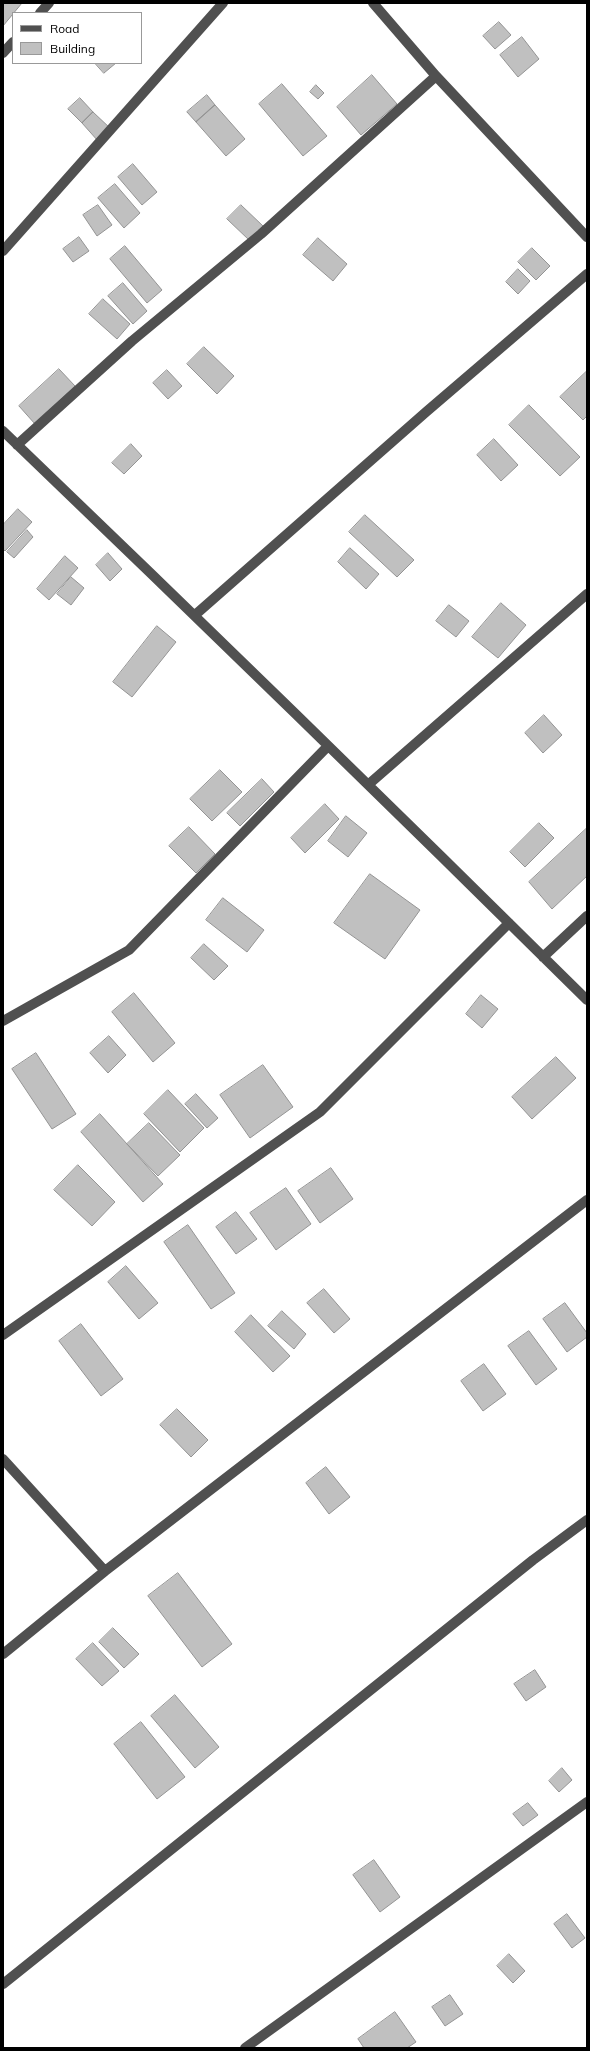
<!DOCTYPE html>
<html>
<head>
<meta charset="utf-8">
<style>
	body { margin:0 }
	#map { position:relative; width:590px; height:2051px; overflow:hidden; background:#fff; font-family:Mulish,sans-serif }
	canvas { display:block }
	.frame { position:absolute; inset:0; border:4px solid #000; pointer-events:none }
	.legend { position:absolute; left:12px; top:12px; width:130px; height:52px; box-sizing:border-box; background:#fff; border:1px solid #999; margin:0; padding:5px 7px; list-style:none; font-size:12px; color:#000 }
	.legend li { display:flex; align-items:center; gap:8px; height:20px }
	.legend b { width:20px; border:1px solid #999 }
</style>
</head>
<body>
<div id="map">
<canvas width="590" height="2051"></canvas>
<div class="frame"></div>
<ul class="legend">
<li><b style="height:5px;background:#505050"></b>Road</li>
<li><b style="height:11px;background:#c0c0c0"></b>Building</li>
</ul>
</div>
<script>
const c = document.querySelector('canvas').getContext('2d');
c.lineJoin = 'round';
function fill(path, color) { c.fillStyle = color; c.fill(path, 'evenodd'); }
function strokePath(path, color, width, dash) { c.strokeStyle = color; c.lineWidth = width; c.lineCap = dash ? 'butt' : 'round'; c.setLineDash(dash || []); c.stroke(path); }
const building = new Path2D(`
	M3 3H22L3 26Z
	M499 22 511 35 495 49 483 36Z
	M522 37 539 59 518 77 500 55Z
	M95 63H116L104 73Z
	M372 75 397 104 361 135 337 107Z
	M282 84 327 136 303 156 259 104Z
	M316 85 324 93 318 99 310 92Z
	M207 95 215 105 196 122 187 112Z
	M80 98 93 112 82 123 68 109Z
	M215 105 245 139 226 156 196 122Z
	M93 112 111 129 98 141 82 123Z
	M133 164 157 192 142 205 118 177Z
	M115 184 140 213 124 228 98 198Z
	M98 205 112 225 97 236 83 215Z
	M241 205 263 226 249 240 227 219Z
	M79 237 89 251 73 262 63 249Z
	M318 238 347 264 333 281 303 255Z
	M125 246 162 290 147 303 110 259Z
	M532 248 550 266 536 280 518 262Z
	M518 269 530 281 518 294 506 282Z
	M123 283 147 311 133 324 108 296Z
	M103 299 130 324 117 339 89 314Z
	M204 347 234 376 217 394 187 364Z
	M59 369 75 386 35 424 19 406Z
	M167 370 182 386 168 399 153 383Z
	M587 371V416L583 420 560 397Z
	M529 405 580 457 560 476 509 425Z
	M494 439 518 465 501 481 477 455Z
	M131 444 142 456 124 474 112 463Z
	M18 509 32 522 5 551 3 549V525Z
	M365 515 414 560 397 577 349 532Z
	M27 530 33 537 14 558 7 552Z
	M350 548 379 574 366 589 338 562Z
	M108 553 122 569 110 581 96 565Z
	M65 556 78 568 49 600 37 589Z
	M71 577 84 588 71 605 57 594Z
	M501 603 526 625 498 658 472 637Z
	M449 605 469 621 456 637 436 621Z
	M157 626 176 642 132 697 113 682Z
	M544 715 562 735 543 753 525 733Z
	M220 770 242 792 212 821 190 799Z
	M262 779 274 792 240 826 227 813Z
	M325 804 339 819 305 853 291 838Z
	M346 816 367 833 348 857 328 841Z
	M539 823 554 838 525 867 510 852Z
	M189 827 215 854 196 873 169 846Z
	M587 828V876L552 909 529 882Z
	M370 874 420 910 385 959 334 923Z
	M223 898 264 930 247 952 206 920Z
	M204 944 228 966 214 980 191 958Z
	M134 993 175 1043 153 1062 112 1012Z
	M481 995 498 1009 482 1028 466 1014Z
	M109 1036 126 1055 108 1073 90 1053Z
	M36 1053 76 1114 52 1129 12 1069Z
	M556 1057 576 1078 532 1119 512 1097Z
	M263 1065 293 1107 250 1138 220 1095Z
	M168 1090 204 1128 180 1152 144 1114Z
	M196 1094 218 1118 207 1128 185 1104Z
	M100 1114 163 1184 143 1202 81 1132Z
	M149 1123 180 1155 158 1176 127 1144Z
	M78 1165 115 1202 92 1226 54 1190Z
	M331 1168 353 1199 320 1223 298 1191Z
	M286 1188 311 1224 276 1250 250 1213Z
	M236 1212 257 1239 236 1254 216 1227Z
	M188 1225 235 1293 211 1309 164 1242Z
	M126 1266 158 1303 139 1319 108 1282Z
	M324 1289 350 1319 334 1333 307 1303Z
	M565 1303 587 1333V1337L567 1352 543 1319Z
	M282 1311 306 1334 294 1349 268 1326Z
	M251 1315 290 1356 273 1372 235 1332Z
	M81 1324 123 1379 101 1396 59 1341Z
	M529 1331 557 1369 536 1385 508 1346Z
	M484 1364 506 1394 483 1411 461 1381Z
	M177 1409 208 1440 191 1457 160 1425Z
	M326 1467 350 1497 329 1514 306 1483Z
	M178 1573 232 1644 202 1667 148 1596Z
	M113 1628 139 1654 124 1668 99 1642Z
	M93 1643 119 1671 102 1686 76 1659Z
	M535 1670 546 1687 526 1701 514 1684Z
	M175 1695 219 1747 195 1768 151 1716Z
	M141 1722 185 1777 157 1799 114 1744Z
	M562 1768 572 1780 559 1792 549 1781Z
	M528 1803 538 1815 523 1826 513 1814Z
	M374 1860 400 1897 380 1912 353 1875Z
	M567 1914 585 1938 572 1948 554 1924Z
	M509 1954 525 1971 513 1983 497 1966Z
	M450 1995 463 2014 445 2026 432 2007Z
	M395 2012 416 2042 407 2048H364L358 2039Z`);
const minor = new Path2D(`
	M373 3 436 76 587 237
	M40 13 49 3
	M3 53 13 42
	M3 251 223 3
	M3 431C199 619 394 809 587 1000
	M17 445 132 341 261 234 436 76
	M195 615 426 412 587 274
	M369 784 587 594
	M543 957 587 916
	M3 1021 129 950 328 746
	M3 1335 320 1112 509 923
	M3 1459 105 1571
	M3 1654 105 1571 587 1200
	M3 1984 533 1560 587 1520
	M245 2048 587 1802`);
fill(building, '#c0c0c0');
strokePath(building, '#949494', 1);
strokePath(minor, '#505050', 10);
</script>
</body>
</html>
